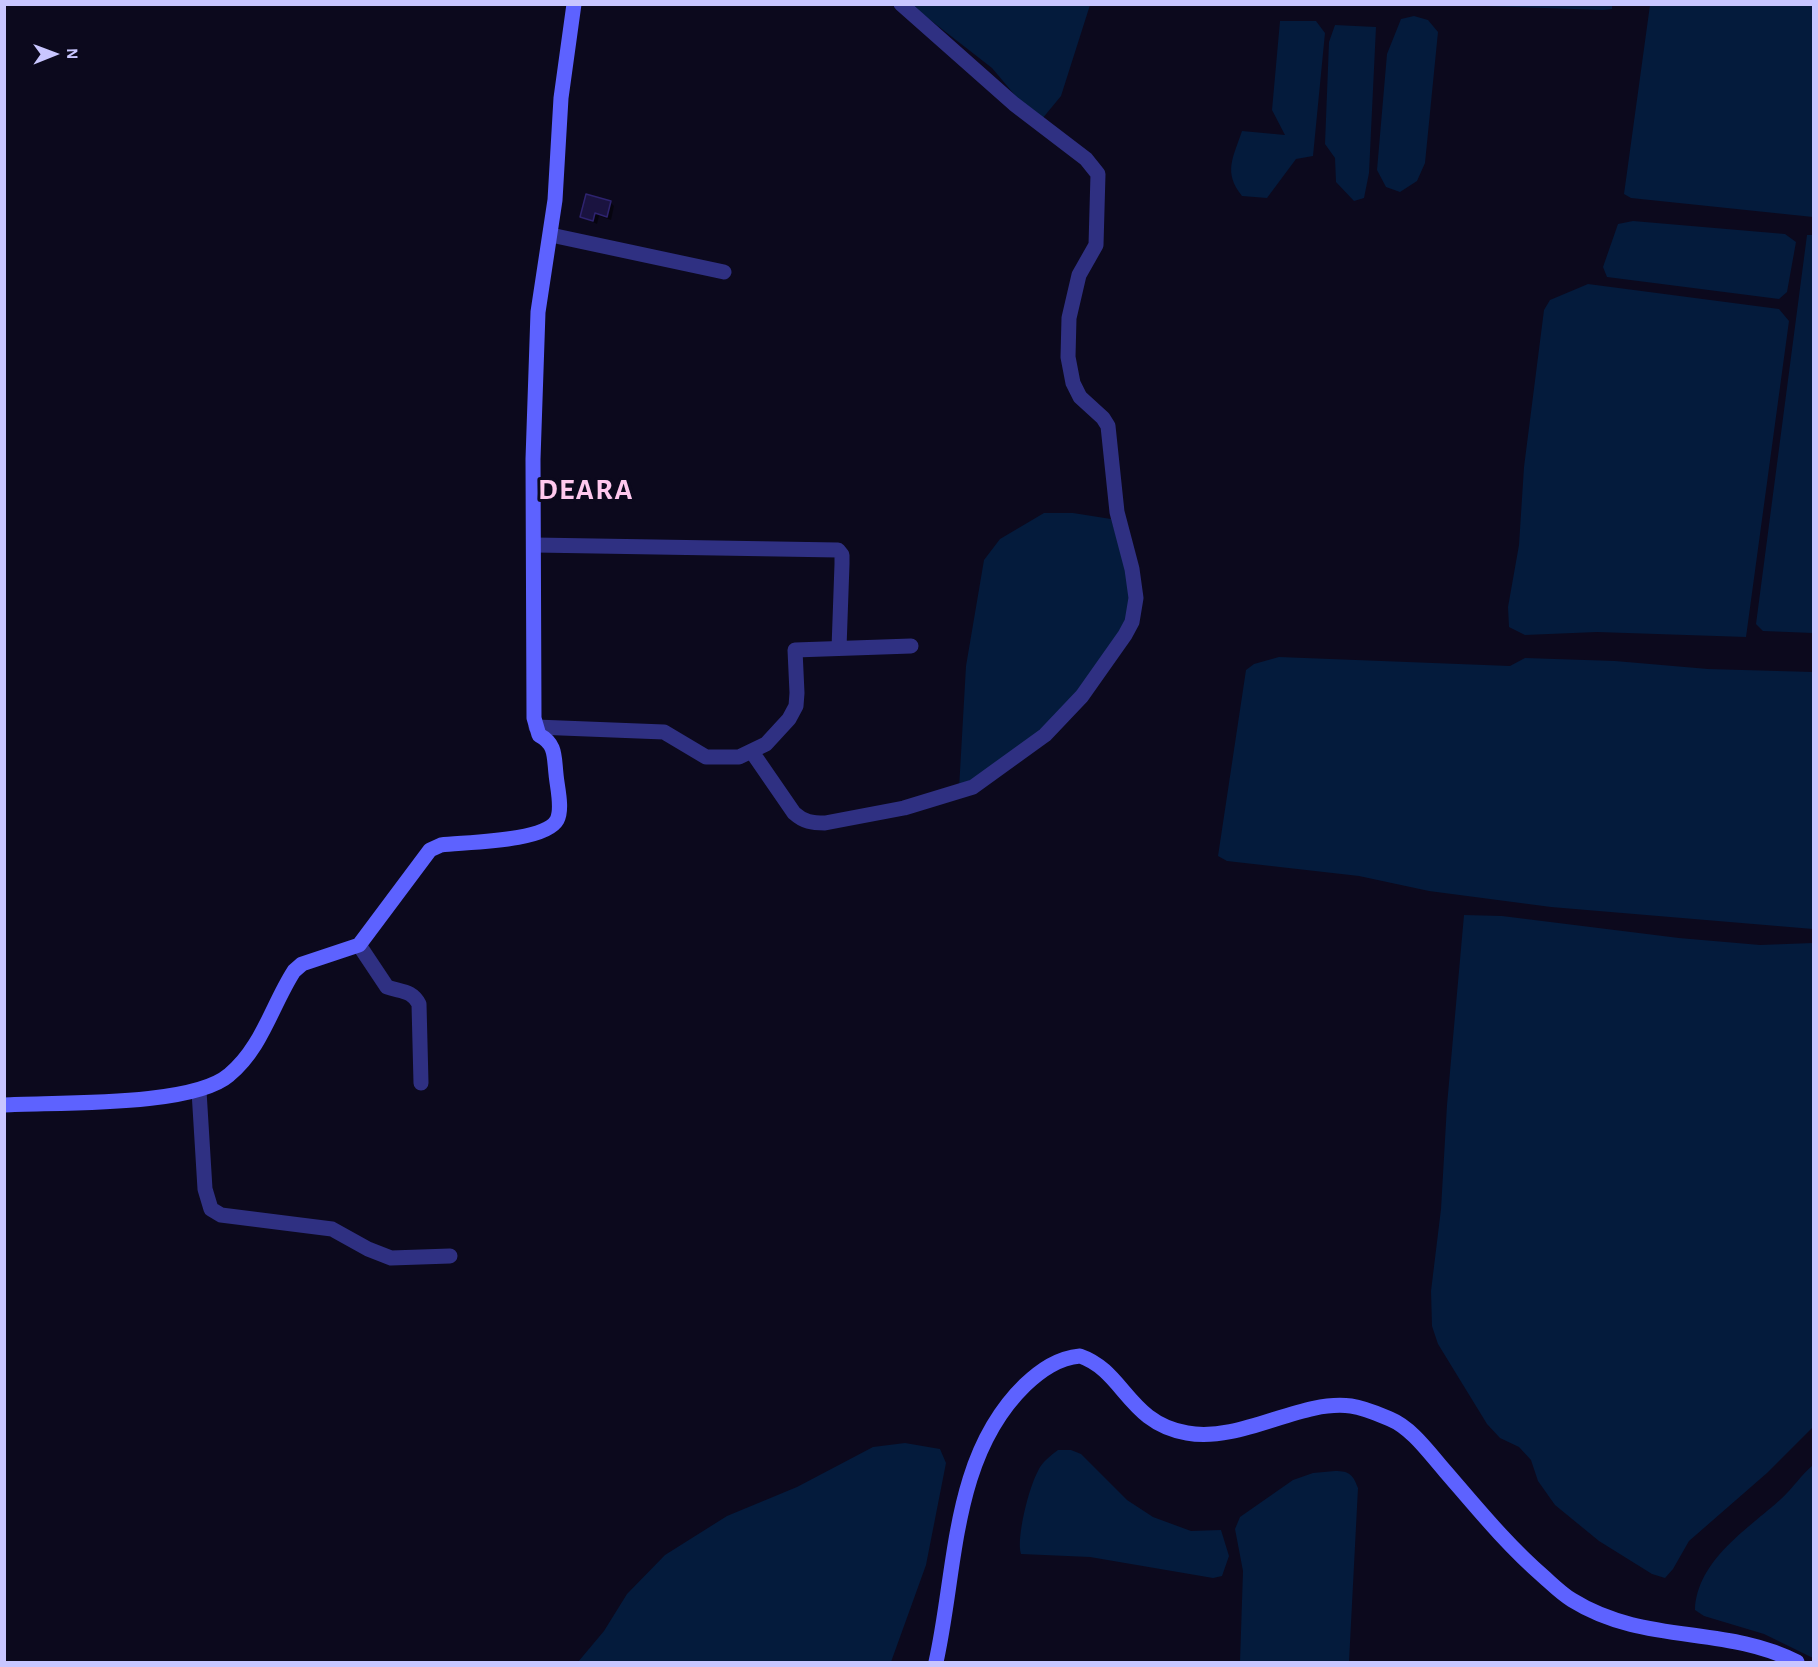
<!DOCTYPE html>
<html>
<head>
<meta charset="utf-8">
<style>
	body { margin:0 }
	#map { position:relative; width:1818px; height:1667px; overflow:hidden; background:#0c091d; font-family:"Alegreya Sans",sans-serif }
	canvas { display:block }
	.frame { position:absolute; inset:0; border:6px solid #c9c6ff; pointer-events:none }
	.north { position:absolute; left:24px; top:24px; width:60px; height:60px; -webkit-text-stroke:4px #0c091d; paint-order:stroke; rotate:89deg; font-size:16px; font-weight:700; line-height:24px; text-align:center; color:#c9c6ff }
	.north::after { content:''; display:block; margin:auto; width:21px; height:27px; background:#c9c6ff; clip-path:polygon(50% 0,100% 100%,50% 72%,0 100%) }
</style>
</head>
<body>
<div id="map">
<canvas width="1818" height="1667"></canvas>
<div class="frame"></div>
<div class="north">N</div>
</div>
<script>
const c = document.querySelector('canvas').getContext('2d');
c.lineJoin = 'round';
function fill(path, color) { c.fillStyle = color; c.fill(path, 'evenodd'); }
function strokePath(path, color, width, dash) { c.strokeStyle = color; c.lineWidth = width; c.lineCap = dash ? 'butt' : 'round'; c.setLineDash(dash || []); c.stroke(path); }
function write(font, color, halo, rows, align = 'center') {
  c.font = font + ' "Alegreya Sans",sans-serif'; c.lineWidth = 6; c.setLineDash([]); c.textBaseline = 'middle'; c.strokeStyle = halo; c.fillStyle = color; for (const [text, x, y, turn = 0] of rows) {
    c.save(); c.translate(x, y); c.rotate((+turn || 0) * Math.PI / 180); c.textAlign = isNaN(turn) ? turn : align; if (halo) c.strokeText(text, 0, 0); c.fillText(text, 0, 0); c.restore();
  }
}
const water = new Path2D(`
	M911 5H1090L1061 96 1042 119 1024 106 992 68Z
	M1455 5 1612 4V9L1603 10Z
	M1650 5H1813V217L1631 198 1624 194Z
	M1414 16 1428 20 1438 32 1425 163 1417 181 1400 192 1386 187 1377 170 1387 54 1401 19Z
	M1280 21H1316L1325 33 1313 156 1296 159 1267 198 1242 196C1223 172 1233 158 1242 131L1285 135 1272 110Z
	M1335 25 1376 27 1369 173 1364 198 1354 201 1336 182 1335 158 1325 144 1329 42Z
	M1633 221 1785 234 1796 242 1787 292 1779 299 1607 277 1603 267 1618 224Z
	M1807 235H1814L1813 633 1763 631 1756 624Z
	M1588 284 1779 309 1789 321 1746 637 1597 632 1525 635 1509 627 1508 607 1519 545 1524 467 1544 310 1550 300Z
	M1044 513H1073L1111 519 1129 577 1131 607 1123 631 1074 702 1042 734 959 789 966 666 984 560 1000 539Z
	M1279 657 1510 666 1525 658 1615 661 1708 669 1813 672V929L1551 907 1429 891 1359 876 1227 861 1218 856 1246 670 1254 664Z
	M1464 915 1502 916 1679 938 1760 945 1813 943V1427L1767 1473 1689 1541 1673 1569 1665 1578 1652 1574 1599 1541 1555 1505 1538 1481 1531 1460 1519 1447 1500 1438 1487 1424 1438 1344 1432 1326 1431 1291 1441 1209 1447 1105Z
	M905 1443 940 1449 946 1463 926 1565 891 1662H578L604 1631 627 1594 665 1555 727 1516 797 1487 873 1447Z
	M1058 1450H1071L1081 1454 1127 1500 1153 1517 1191 1531 1221 1530 1229 1556 1222 1576 1213 1578 1090 1557 1021 1554C1016 1538 1029 1487 1038 1471 1042 1462 1050 1456 1058 1450Z
	M1813 1465V1658L1764 1634 1704 1616 1695 1610C1697 1560 1748 1529 1781 1499 1793 1488 1801 1475 1813 1465Z
	M1335 1471C1350 1471 1353 1475 1358 1488L1349 1662H1240L1243 1571 1235 1529 1240 1517 1293 1480 1313 1473Z`);
const shadow = new Path2D(`
	M610 202 614 206 611 220 599 216 597 224 582 217Z`);
const building = new Path2D(`
	M586 194 611 201 607 217 595 213 593 221 580 217Z`);
const street = new Path2D(`
	M551 235 724 272
	M535 545 838 550 842 555V564L839 648
	M536 727 664 732 706 757H739L766 744 789 719 796 706 797 693 795 650 911 646
	M752 752 794 813C804 822 812 823 825 823L904 808 973 787 1045 735 1082 696 1125 635 1132 622 1136 598 1132 569 1117 512 1108 426 1103 418 1080 397 1073 383 1068 357 1069 318 1079 275 1096 245 1098 174 1086 159 1014 104 901 4
	M359 945 387 987C401 992 412 990 419 1004L421 1083
	M199 1091 205 1189 211 1209 221 1215 332 1229 368 1249 391 1258 450 1256`);
const secondary = new Path2D(`
	M4 1105C57 1102 192 1107 229 1075 262 1048 272 1005 294 971L302 964 359 945 430 850 441 845C465 842 545 842 557 820 563 808 557 787 556 774 554 756 556 744 539 735L534 718 533 459 538 312 555 200 561 98 574 4
	M936 1662C957 1568 951 1457 1025 1385 1041 1370 1058 1358 1080 1356 1124 1371 1128 1423 1187 1433 1241 1443 1301 1399 1351 1406 1365 1408 1378 1414 1390 1419 1412 1428 1430 1454 1445 1471 1477 1508 1507 1545 1544 1577 1553 1585 1562 1594 1572 1600 1644 1645 1725 1625 1797 1662`);
const districtNames = [
	["DEARA",586,490]
];
fill(water, '#041b3c');
fill(shadow, '#0007');
fill(building, '#1a1340');
strokePath(building, '#2e236f', 1.5);
strokePath(street, '#2f3082', 15);
strokePath(secondary, '#5d62ff', 15);
c.letterSpacing = '1.5px';
write('bold 30px', '#ffc8ee', '#0c091d', districtNames);
c.letterSpacing = '0px';
</script>
</body>
</html>
